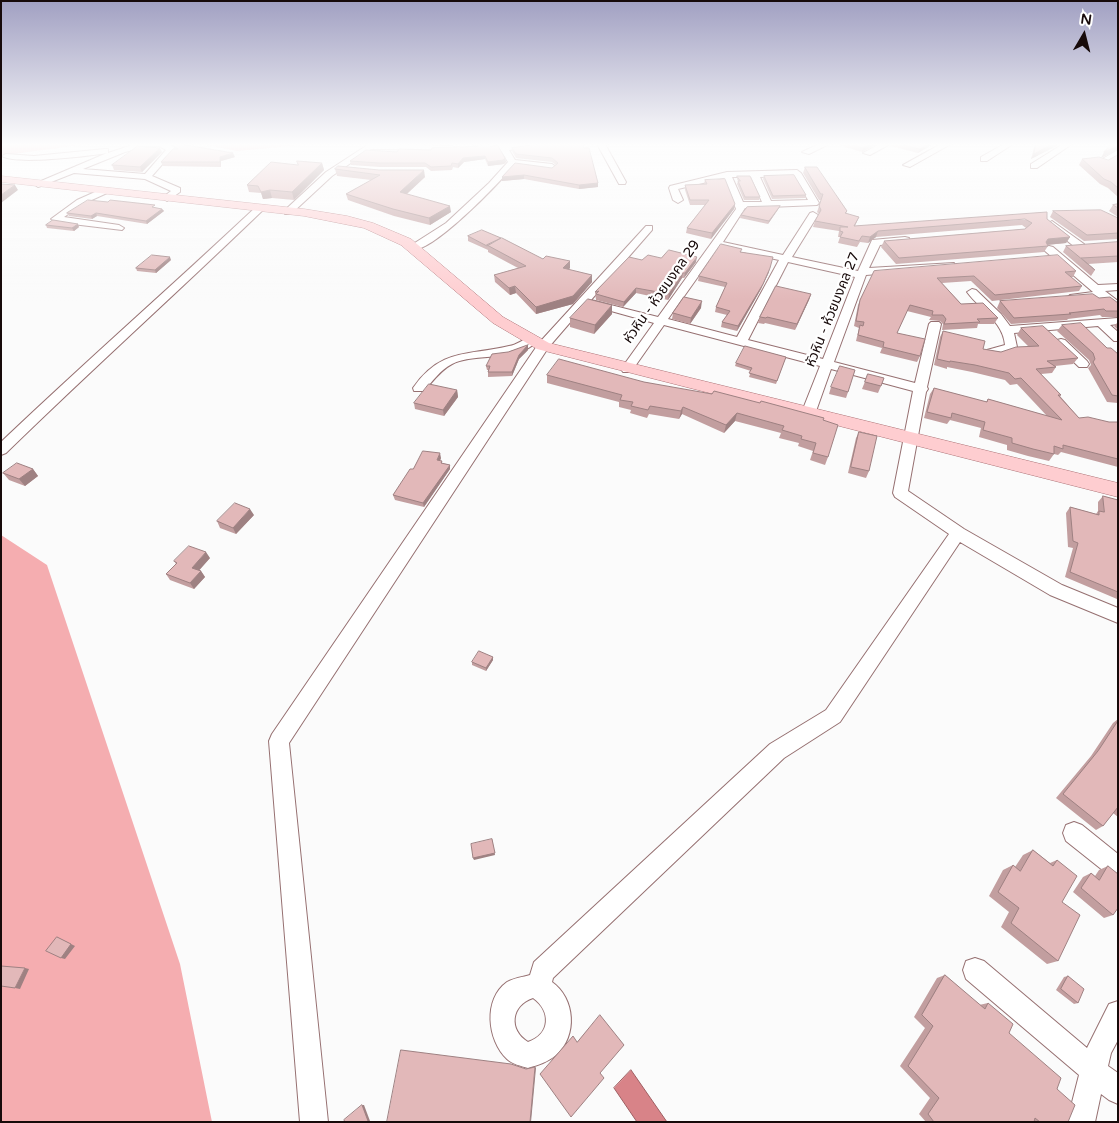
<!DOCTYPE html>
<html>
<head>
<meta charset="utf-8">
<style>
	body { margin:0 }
	#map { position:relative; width:1119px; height:1123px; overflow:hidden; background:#fbfbfb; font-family:"Varela Round",sans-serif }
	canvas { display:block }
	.frame { position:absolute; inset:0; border:2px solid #170a0a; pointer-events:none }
	.north { position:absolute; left:1059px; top:10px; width:50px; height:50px; -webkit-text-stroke:4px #fff; paint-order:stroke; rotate:8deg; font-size:14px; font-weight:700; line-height:20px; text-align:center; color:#170a0a }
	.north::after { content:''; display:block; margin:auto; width:18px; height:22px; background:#170a0a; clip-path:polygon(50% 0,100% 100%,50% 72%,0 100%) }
</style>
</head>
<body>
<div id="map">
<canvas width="1119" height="1123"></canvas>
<div class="frame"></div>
<div class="north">N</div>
</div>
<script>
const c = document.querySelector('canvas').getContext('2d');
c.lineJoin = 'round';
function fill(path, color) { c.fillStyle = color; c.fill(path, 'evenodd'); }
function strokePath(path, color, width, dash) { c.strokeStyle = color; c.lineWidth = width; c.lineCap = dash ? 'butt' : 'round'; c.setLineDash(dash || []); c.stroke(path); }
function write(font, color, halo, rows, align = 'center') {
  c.font = font + ' "Varela Round","Noto Sans Thai",sans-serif'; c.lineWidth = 4.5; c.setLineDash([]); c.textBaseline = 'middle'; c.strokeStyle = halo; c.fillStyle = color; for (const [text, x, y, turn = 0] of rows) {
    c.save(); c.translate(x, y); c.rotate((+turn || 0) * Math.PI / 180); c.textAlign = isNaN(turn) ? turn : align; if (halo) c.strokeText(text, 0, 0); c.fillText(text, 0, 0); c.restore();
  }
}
const forest = new Path2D(`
	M1 144H88L13 154H1Z
	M202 144H312L237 151Z
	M1 535 47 565 180 964 212 1122H1Z`);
const water = new Path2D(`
	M631 1070 667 1122H637L614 1088Z`);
const minor = new Path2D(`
	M135 144H168L174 147 173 152 152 176 180 188V192L167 201 162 198 171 191 145 179 74 173 41 186 38 187 34 184 107 153C89 156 15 165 2 156L6 154 34 156 105 149H108V153ZM148 146H159L166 150 145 174 83 169 125 152Z
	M369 144 452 146 456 148 452 150 371 149 332 176 291 214H285V210L326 172Z
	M497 144H541L537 146 509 150 515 160 552 164 556 167 552 170 514 165C500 182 431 255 410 250V246L446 223 489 183 508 162Z
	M597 144H605L626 182 625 184H619Z
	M819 144H829L809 154 802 152Z
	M880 144H890L870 155 863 153Z
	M941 144H951L910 167 903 165Z
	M1004 144H1013L987 161H981V157Z
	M1063 144H1072L1037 168H1031V164Z
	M1118 150V156L1104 164 1097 162Z
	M797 170 801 173 819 203 817 205 745 208 723 242 783 255 810 213 813 212 818 215 792 257 858 271 872 240 905 237 909 238V242L880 245 869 268 954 263 955 265 950 268 866 275 834 362 915 383 929 324 931 322H939L941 324 927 387 928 389 926 392 908 491 964 529 1062 585 1118 608V623L1050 595 960 542 840 722 784 758 553 978 552 982C575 998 578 1036 556 1055 548 1062 538 1065 528 1068 521 1066 512 1064 507 1059 487 1040 483 999 507 982 514 978 523 977 530 975L534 962 770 744 826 710 949 534 895 497 893 493 913 391 831 369 815 414 808 418 801 414 820 366 664 325 631 372H623L621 369 654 323 586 304 548 348 289 743 328 1122H300L269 741 272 734 539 343 646 226H652V230L591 300 658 317 736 209 724 178 678 189 683 200 678 203 673 200 669 188 670 186 727 172ZM794 176 808 200 771 201 760 177ZM732 177H751L762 202H743ZM719 247 779 260 737 337 668 319ZM788 262 855 277 823 359 748 340ZM533 998C551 1011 551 1034 528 1042 508 1030 511 1005 533 998Z
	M104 188 108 191 107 193 83 204 64 217 119 225 124 228 122 230 56 222 51 219 77 200Z
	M260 205 265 208 263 210C178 292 90 371 6 453L1 455V442C85 362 172 286 257 206Z
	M1052 221 1084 244V248H1076L1049 226 1047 224Z
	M1049 246 1053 247 1098 285 1118 284V290L1105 291 1118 301V310L1100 298 1070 299 1068 297 1070 295 1093 292 1045 251V247Z
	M972 289 976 290 1001 314 1010 326 1118 318V324L1110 325 1118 332V341H1114L1098 326 1014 333 1017 347C1009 355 997 358 987 356L985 353 987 350 1005 345C1003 321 980 310 967 292Z
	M531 337 537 341C518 363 475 352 452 364 440 370 432 382 424 391H414L413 388C441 348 467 356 509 346 517 345 523 339 531 337Z
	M1061 339 1065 340 1087 361 1089 364 1087 367H1079L1057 346 1055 343 1057 340Z
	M1074 822 1082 825 1118 854V879L1110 876 1066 841 1063 833 1066 825Z
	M975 958 984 961 1087 1048 1109 1004 1118 1001V1040L1111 1053 1108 1066 1118 1073V1104L1109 1100 1101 1094 1095 1122H1067L1079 1075 966 979 963 970 966 961Z`);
const major = new Path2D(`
	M1 176 304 209 347 216 373 223 411 239 503 317 549 343 1118 483V497L537 349 493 323 401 245 364 228 304 216 1 182Z`);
const wall = new Path2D(`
	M538 144 598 183V187L579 189 524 179 502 181V177L552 168 556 165 552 162 516 158 512 151V148Z
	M835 144H877L862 152Z
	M890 144H933L918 153 891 146Z
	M1035 144H1060L1031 159Z
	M174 146 235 157 221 161V167L163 166 161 162 175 149Z
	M399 149 505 158 506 162 504 164 488 166 485 159 464 162 458 168 453 167 452 170 431 171 426 167H380L351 165 350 161 397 152Z
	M162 152 142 172 114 170 112 165Z
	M1118 155V197L1108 188 1100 184 1079 165 1082 159 1108 160Z
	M322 163 324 170 294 200 272 198 263 199 261 193 249 192 247 185 298 165Z
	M805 167 847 211 846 214 859 217 855 226 1047 219 1070 237 1066 243 1047 245 1048 246 1044 252 896 264 881 247 884 241 1025 229 1026 228 1022 225 876 237 868 243 860 242 857 247 838 243 840 237H838L839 231 813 227 815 221 819 214 817 212 821 200H819L803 173Z
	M335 169 425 177 407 194 451 212 430 225 394 216 348 200 346 194 371 180 337 176Z
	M737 176 760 197 759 200H744L737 184 738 181 737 179Z
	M764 176 806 195 805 198 772 199 763 179Z
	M705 180 735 204 734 209 711 239 686 233 687 228 705 205H690L685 190V185L704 184Z
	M1118 204V217L1109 211 1113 205Z
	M156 208 162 209 164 211 147 224 97 216 92 219 69 216 67 213Z
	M779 208 768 224 740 218 741 215Z
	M1053 211 1118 218V239L1084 241 1050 217Z
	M46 225 79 227 74 231 47 228Z
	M468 236 570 268 568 270 592 275V282L573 304 536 314 516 293 510 295 495 282 494 275 518 268 488 252V250L468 241Z
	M1118 242V262L1088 264 1095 270 1091 276 1063 252 1066 246Z
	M741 252 769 272 761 289 737 331 721 327 722 322 727 315 715 312 716 307 725 287 698 281 699 276Z
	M661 258 696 262 684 278H682L668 300 636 293 623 307 596 300 595 292 642 260Z
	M171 260 156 273 137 271 136 268Z
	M874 271H1076L1073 277H1071L1082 286 1079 291 992 301 971 281 942 283 961 304 998 318 994 324H978L977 328 942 330 943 324 940 321 929 320 931 317 907 311 897 333 920 356 917 362 880 353 882 348 856 341 859 328 854 326 858 305Z
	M811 294 809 300 795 330 765 323 764 324 758 323 760 317Z
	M1099 298 1118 303V317H1102L1100 315 1068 319 1067 320 1011 324 997 308 1000 301Z
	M701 308 690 324 672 319 673 313Z
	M612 314 594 334 570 327V318Z
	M1118 322V330L1114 326Z
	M1062 325 1107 348 1118 354V403L1107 402 1088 368 1091 365 1089 360 1057 331Z
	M1021 328 1078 358 1073 364 1055 366 1056 367 1052 373 1041 374 1061 395 1060 396 1079 418 1109 422H1118V467L1061 452 1058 455 1054 454 1049 461 1028 456 1007 450V445L979 437 981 428 950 420 947 424 924 418 930 394 934 388 986 402 988 399 1047 416 1017 384 1010 385 1005 380 972 372 947 367V369L934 365 940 337 943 331 983 349 1001 352 1029 347 1017 335Z
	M528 345V350L519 359 512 376 488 377V370H487L486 366 508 352Z
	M786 357 776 384 749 377 751 371 735 366 736 363Z
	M868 374 881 386 878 393 862 389Z
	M547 375 644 382 823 420 828 457 825 465 810 460 813 451 798 446 799 443 779 438 781 433 735 421 724 433 682 414 679 419 649 414 647 418 630 413 631 410 619 407V402L547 383Z
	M831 387 848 392 846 398 829 394Z
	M457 390 458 397 444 416 415 409 414 403Z
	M859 432 869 471 866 478 848 473 856 438Z
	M441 458 440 461H442V463L450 465V469L424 507 395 500 393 495 413 469Z
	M33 469 38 476 25 486 9 480 3 473Z
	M1103 496 1118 500 1117 599 1065 577 1073 548 1068 547 1066 513 1070 507 1096 514 1098 511V502Z
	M254 515 236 534 220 528 217 521Z
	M210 558 199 570 201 571 205 577 194 589 170 580 166 574 176 564 174 561Z
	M493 657V660L486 671 472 665V662Z
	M1118 719V817L1113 813 1103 826 1096 830 1056 798 1091 756 1113 723Z
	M1033 850 1050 863 1057 860 1062 902 1058 961 1047 964 1001 927 1009 912 989 896 1003 870 1013 865 1015 867 1023 855Z
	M1108 866 1113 915 1104 918 1073 892 1083 877 1091 873 1095 876 1099 870Z
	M945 975 979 1005 988 1003 1009 1033 1057 1089 1068 1122H926L919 1114 930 1098 900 1066 925 1028 914 1017 937 978Z
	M1068 976 1078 1003 1074 1004 1056 990 1064 977Z`);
const shadedWall = new Path2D(`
	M870 144H877L862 152 863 148Z
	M928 144H933L918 153 920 149Z
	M1052 144H1060L1031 159 1034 154Z
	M1118 146V150L1101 158 1104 152Z
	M160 148 162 152 142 172 140 167Z
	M233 153 235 157 221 161V167L220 162V157Z
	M485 156V159L464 162 458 168V164L463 158Z
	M505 158 506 162 504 164 488 166V162Z
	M322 163 324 170 294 200 292 192Z
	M424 170 425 177 401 199 400 192Z
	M524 175V179L502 181V177Z
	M598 183V187L579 189V185Z
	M15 185 18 190 1 203V195Z
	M270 190 272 198 263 199 261 192Z
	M735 204 734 209 711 239 712 233Z
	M450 206 451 212 430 225 429 218Z
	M780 206 779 208 768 224 769 221Z
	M162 209 164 211 147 224 146 221Z
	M96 213 97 216 92 219 91 216Z
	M78 224 79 227 74 231 72 228Z
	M878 231 876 237 868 243 870 237Z
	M1070 237 1066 243 1045 245 1042 248 1048 239Z
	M170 257 171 260 156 273 155 270Z
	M697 257 696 262 684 278 685 273Z
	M570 261V268L563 275V268Z
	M770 268 769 272 761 289 737 331 738 326Z
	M683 273 682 278 668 300 669 294Z
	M592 275V282L573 304 536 314V307Z
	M515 286 516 293 510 295 509 288Z
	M636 288V293L623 307 624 302Z
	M811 294 809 300 795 330 797 324Z
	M702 301 701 308 690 324 691 318Z
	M612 305V314L594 334 595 325Z
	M528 345V350L519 359 512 376V372L519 355Z
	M457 390 458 397 444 416 443 410Z
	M683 407 682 414 679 419 681 411Z
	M737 413 735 421 724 433 726 425Z
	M440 453 441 458 438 465 437 460Z
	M450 465V469L424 507 423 503Z
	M33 469 38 476 25 486 19 479Z
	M250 509 254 515 236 534 233 528Z
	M206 552 210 558 196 574 192 568Z
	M201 571 205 577 194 589 190 583Z
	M493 657V660L486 671V668Z
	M492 839 495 855 474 860 473 858Z
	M57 937 75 946 65 959 61 958Z
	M25 968 29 969 20 989 15 988Z
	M535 1067 536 1068 531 1122H530Z
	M362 1105H364L370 1121 369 1122H367Z`);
const building = new Path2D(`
	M174 144H180L233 153 220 157V162H161L173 149H178L174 146Z
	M538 144H583L584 148H589L598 183 579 185 524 175 502 177 515 163 552 168 558 163 552 158 516 154 512 148Z
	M850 144H870L863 148Z
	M900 144H928L920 149Z
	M1036 144H1052L1034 154Z
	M1112 144H1118V146L1104 152Z
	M138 146 160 148 140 167 112 165Z
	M498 146 505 158 503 160 488 162 485 156 473 157 463 158 458 164 452 163 451 166 431 167 425 163H379L350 161 366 150 397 152 399 149 431 150 432 148Z
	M1118 155V188L1111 182 1104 179 1082 159 1099 157 1108 160Z
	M297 161 322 163 292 192 270 190 261 192 258 186 247 185 271 162 298 165Z
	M338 166 379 170H424L400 192 450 206 429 218 393 209 346 194 380 175 335 169Z
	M805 167H817L847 211 845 213 859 217 854 226 1047 212V219L1070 237 1048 239 1046 242 1048 246 899 258 884 241 1025 229 1032 223 1025 219 878 231 870 237 862 236 859 241 840 237 843 232 840 231V227H848L815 221 821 210 819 206 823 194H821Z
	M794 175 806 195 773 196 764 176Z
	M737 176H750L760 197H745L738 181H740Z
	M725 179 735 204 712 233 687 228 709 200H690L685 185 707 184 705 180Z
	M1 184 15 185 1 195Z
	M88 200 108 202 110 200 155 205 152 207 162 209 146 221 96 213 91 216 67 213Z
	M1118 204V208L1113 205Z
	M780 206 769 221 741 215 747 207Z
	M1101 210 1118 218V233L1087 235 1053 211Z
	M53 220 78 224 72 228 46 225Z
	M482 230 501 238 487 246 468 236Z
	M502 238 543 259 546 256 570 261 563 268 592 275 573 296 536 307 515 286 509 288 494 275 526 266 487 245Z
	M1118 242V256L1081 258 1095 270 1066 246Z
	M721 244 742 249 740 252 773 257 770 268 763 284 738 326 722 322 730 311 716 307 727 283 699 276Z
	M669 250 697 257 685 273H683L669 294 636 288 624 302 596 294 599 291 595 292 629 257 642 260 648 255 661 258Z
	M152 255 170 257 155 270 136 268Z
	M1058 255 1076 271 1065 272 1082 286 995 295 974 276 937 278 961 304 983 303 998 318 977 319 980 322 944 324 946 319 943 315H932L933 311 910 305 897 333 925 339 920 356 883 347 884 342 858 335 860 325 863 326 864 322 856 321 860 300 874 271Z
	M776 286 811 294 797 324 767 317 766 318 760 317Z
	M1093 294 1099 298 1110 297 1118 303V311H1106L1104 309 1069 313 1071 314 1014 318 1000 301Z
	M684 297 702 301 691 318 673 313Z
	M588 299 612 305 595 325 570 318Z
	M1081 323 1107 348H1111L1118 354V396L1112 395 1093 362 1095 359 1093 353 1062 325Z
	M1043 326 1078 358 1047 361 1056 367 1036 369 1061 395H1058L1079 418 1088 417 1109 422H1118V459L1063 445V449L1054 446V454L1033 449 1012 443V438L983 430 985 422 952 413 951 418 927 412 934 388 987 402 988 399 1062 420 1021 378 1015 379 1009 373 975 365 950 361V362L937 359 943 331 985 341 983 349 1001 352 1016 347 1039 346 1021 328Z
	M528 345 519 355 512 372H488L490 366H486L492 354 508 352Z
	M745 346 786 357 777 381 749 373 752 368 736 363Z
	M559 359 644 382 712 394 714 391 760 403 761 401 824 418 823 420 838 425 828 457 813 453 816 443 801 439 802 436 782 430 784 426 737 413 726 425 683 407 681 411 650 406 648 410 631 406 633 402 620 400 622 395 547 375Z
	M840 366 855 370 848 392 831 387Z
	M868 374 884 378 881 386 865 382Z
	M429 384 457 390 443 410 414 403Z
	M859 432 877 436 869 471 851 467Z
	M423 451 440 453 437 460 442 461 441 463 450 465 423 503 393 495 410 469H413Z
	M17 463 33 469 19 479 3 473Z
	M1103 496 1118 500V592L1070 572 1078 543 1073 541 1070 507 1099 515V511L1104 512Z
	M235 503 250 509 233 528 217 521Z
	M189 546 206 552 192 568 201 571 190 583 166 574 177 563 174 561Z
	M479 651 493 657 486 668 472 662Z
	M1118 721V807L1103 826 1063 794 1098 751Z
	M492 839 495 853 473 858 471 844Z
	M1033 850 1053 866 1057 860 1077 876 1062 902 1080 915 1058 961 1011 923 1019 908 998 892 1013 865 1020 871Z
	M1108 866 1118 874V908L1113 915 1081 888 1091 873 1099 880Z
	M57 937 71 944 61 958 46 951Z
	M1 966 25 968 15 988 1 986Z
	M945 975 985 1009 988 1003 1013 1024 1009 1033 1061 1078 1057 1089 1075 1105 1068 1122H1040L1035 1118 1034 1122H934L928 1114 939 1098 908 1066 933 1026 922 1015Z
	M1068 976 1084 989 1078 1003 1061 989Z
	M600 1015 624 1045 600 1073 604 1078 571 1117 540 1074 573 1036 577 1042Z
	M401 1050 511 1064 526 1069 535 1067 530 1122H387Z
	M362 1105 368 1121 367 1122H345L344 1120Z`);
const farStreetnames = [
	["หัวหิน - ห้วยมงคล 29",662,292,-55],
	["หัวหิน - ห้วยมงคล 27",833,310,-68]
];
fill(forest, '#f5adb0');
fill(water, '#d88388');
strokePath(water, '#9e5f62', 1);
strokePath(minor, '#967071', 2);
strokePath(major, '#ad7377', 1);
fill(minor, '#fff');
fill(major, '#fecdd0');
fill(wall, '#c29e9f');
fill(shadedWall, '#9e8182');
fill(building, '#e2b8b9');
strokePath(building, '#9e8182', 1);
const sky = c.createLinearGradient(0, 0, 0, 301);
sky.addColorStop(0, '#a1a0c2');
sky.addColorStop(0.48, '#fdfdfd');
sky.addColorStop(1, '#fdfdfd00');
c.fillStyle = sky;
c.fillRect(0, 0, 1119, 301);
write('14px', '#170a0a', '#fff', farStreetnames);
</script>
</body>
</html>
